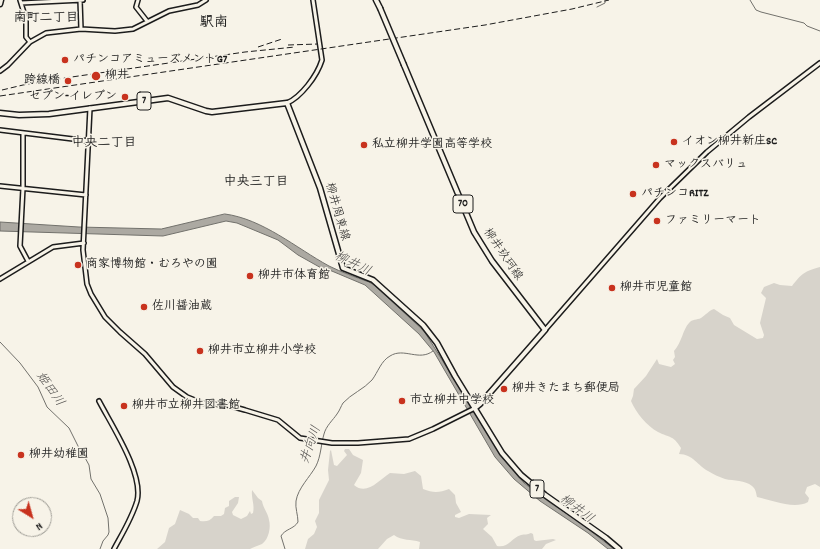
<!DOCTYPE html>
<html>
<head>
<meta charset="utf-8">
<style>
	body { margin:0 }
	#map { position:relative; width:820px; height:549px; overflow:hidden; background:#f7f3e8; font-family:Dekko,sans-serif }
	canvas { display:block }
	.north { position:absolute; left:12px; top:497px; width:40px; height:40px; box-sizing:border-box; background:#f7f3e8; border:1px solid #9f9d96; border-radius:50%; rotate:143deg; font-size:11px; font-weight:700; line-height:16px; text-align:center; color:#1c1c1c }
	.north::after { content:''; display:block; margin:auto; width:14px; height:18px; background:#c8321e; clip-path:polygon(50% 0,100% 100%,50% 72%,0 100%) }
</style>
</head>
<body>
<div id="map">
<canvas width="820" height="549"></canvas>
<div class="north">N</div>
</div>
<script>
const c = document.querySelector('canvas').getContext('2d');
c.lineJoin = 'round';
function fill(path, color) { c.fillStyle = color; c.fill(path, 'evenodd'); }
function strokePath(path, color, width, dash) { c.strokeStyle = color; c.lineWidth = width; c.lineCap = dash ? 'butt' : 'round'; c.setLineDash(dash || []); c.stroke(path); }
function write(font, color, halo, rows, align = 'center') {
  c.font = font + ' Dekko,"Klee One",sans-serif'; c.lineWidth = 3; c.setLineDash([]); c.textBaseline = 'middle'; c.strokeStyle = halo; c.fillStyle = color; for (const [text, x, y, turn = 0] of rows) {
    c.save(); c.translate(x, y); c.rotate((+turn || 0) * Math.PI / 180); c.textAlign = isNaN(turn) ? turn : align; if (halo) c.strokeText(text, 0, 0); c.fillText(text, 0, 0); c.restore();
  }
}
const green = new Path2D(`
	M820 267V491V487L815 484 807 487 805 493 809 498 808 502C794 510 772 500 757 497 756 493 756 489 752 486 745 480 734 481 725 479 719 477 713 474 708 471 698 466 693 454 679 454L681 448C673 435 670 438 658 432 647 426 636 413 631 401L633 396 634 389 646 376 657 359 659 364 671 367 675 364 673 360 675 357 674 351C682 342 683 329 689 323 692 319 697 320 701 318 706 315 708 311 714 309L723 315 730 318 734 325 757 339 763 338 764 335 760 323 766 298 761 293 764 287 774 283 780 285 792 286C801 274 805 271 820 267Z
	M345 449H349L353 455 363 460 361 473 354 485C367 496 379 480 390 473L404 474 415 471 421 476 423 489C433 493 439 493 449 489L455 495 456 503 461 512 455 515V517L459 518 469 514 491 515 487 518 488 524 483 529 492 537 497 546C509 548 511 538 521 535 525 534 527 535 531 533L533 534 534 540 536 541 553 539 556 540 546 544 542 549H419L420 542C411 539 402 541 394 535L387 539 378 549H305L308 539 314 534 317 527 315 521 319 513V500L329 480 328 470 330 451 331 450 334 465 337 466 347 455 344 451Z
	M252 490 258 498 262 501C263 508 268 513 269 520 271 527 269 539 262 544 258 546 253 547 250 549H157L165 542 169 528 175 524 180 510 189 514 193 518H198L200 521C206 522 210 521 214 516H221L224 514 225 508 229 506V501L235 497H239L238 503 232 512 233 515 241 519 247 516 250 511 251 514 253 513C255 505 251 498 252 490Z`);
const water = new Path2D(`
	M225 214C263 219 296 248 329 266 341 272 355 277 369 282L374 285 424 331 502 456 524 483 549 502 575 519 614 549H608L588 533 540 501 514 479 495 457 434 352 419 334 365 285 327 269H323L298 255 278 240 237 223 226 221 163 236 0 231V222L79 227 161 229Z`);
const stream = new Path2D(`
	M750 0 756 10 761 12 804 23 807 26 820 31
	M597 7 605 3V0
	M0 342 20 363 38 387 47 407 69 428 80 450
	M83 454 89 465 91 479 100 494 108 518 109 532 108 535 103 541 100 549
	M285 549 281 536C285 529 294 529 298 522 298 515 295 508 296 501 298 488 310 477 316 466 321 456 321 444 324 434 326 426 333 420 337 414 340 410 341 406 343 403 351 394 364 389 372 380 378 372 381 361 390 356 404 347 419 362 433 351`);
const tertiary = new Path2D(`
	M20 0 26 19V37L30 42
	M80 0 81 29
	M138 0 136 7 147 21
	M21 3 83 0
	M0 71 8 65 30 42 46 33 81 29 115 31 133 29 169 11 198 5 206 0
	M287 103C301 97 317 76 322 60L313 0
	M90 108 83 250 87 284 91 294 105 317 120 332 145 354 173 387 187 397 202 403 227 405 245 410 278 420 300 438 332 443H358L409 439 433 429 475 408
	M0 130 89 141
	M23 133V188L20 246 28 261
	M0 186 86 195
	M0 279 53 247 84 243
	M545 330 660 198 707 152 749 117 820 63
	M99 401C112 426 144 474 137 501 132 518 122 534 114 549`);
const primary = new Path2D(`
	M376 0 380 8
	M0 4 1 0
	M404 65 474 232 492 261 545 330 480 404 475 408
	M0 113 19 115 49 114 168 98 206 111 212 112 287 103 320 188 343 268 373 280 423 325 437 343 455 376 502 453 521 475 545 495 606 538 619 549`);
const rail = new Path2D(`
	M288 45 318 44
	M258 47 282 39
	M2 90 23 85 44 81 245 52 295 47
	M0 96 485 25 572 9 609 0`);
const primaryBridge = new Path2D(`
	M380 8 404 65`);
const markers = [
	[65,60,4,"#c8321e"],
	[96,76,5,"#c8321e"],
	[68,81,4,"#c8321e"],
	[125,97,4,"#c8321e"],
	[674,142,4,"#c8321e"],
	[364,145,4,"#c8321e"],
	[656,165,4,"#c8321e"],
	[633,194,4,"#c8321e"],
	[657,221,4,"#c8321e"],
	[78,265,4,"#c8321e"],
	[250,276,4,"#c8321e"],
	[612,288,4,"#c8321e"],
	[144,307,4,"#c8321e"],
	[200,351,4,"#c8321e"],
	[504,389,4,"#c8321e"],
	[402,401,4,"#c8321e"],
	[124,406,4,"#c8321e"],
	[21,455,4,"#c8321e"]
];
const shields = [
	[144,101,14],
	[463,204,20],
	[537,489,14]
];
const shieldNames = [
	["7",144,101],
	["70",463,204],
	["7",537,489]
];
const poiNames = [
	["パチンコアミューズメントG7",73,60],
	["柳井",105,76],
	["跨線橋",60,81,"right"],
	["セブン-イレブン",117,97,"right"],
	["イオン柳井新庄SC",682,142],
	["私立柳井学園高等学校",372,145],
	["マックスバリュ",664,165],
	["パチンコRITZ",641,194],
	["ファミリーマート",665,221],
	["商家博物館・むろやの園",86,265],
	["柳井市体育館",258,276],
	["柳井市児童館",620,288],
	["佐川醤油蔵",152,307],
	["柳井市立柳井小学校",208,351],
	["柳井きたまち郵便局",512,389],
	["市立柳井中学校",410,401],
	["柳井市立柳井図書館",132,406],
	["柳井幼稚園",29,455]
];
const streetNames = [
	["柳井周東線",336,212,74],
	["柳井玖珂線",502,255,56]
];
const neighbourhoodNames = [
	["南町二丁目",46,19],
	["中央二丁目",104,144],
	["中央三丁目",256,183]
];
const waterNames = [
	["柳井川",352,265,26],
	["姫田川",49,390,55],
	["井向川",312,445,-71],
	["柳井川",576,510,37]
];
const quarterNames = [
	["駅南",214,24]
];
fill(green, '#d7d3cb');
fill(water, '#aca9a2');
strokePath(water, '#72716c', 1);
strokePath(stream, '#72716c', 1);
strokePath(tertiary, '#1c1c1c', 6);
strokePath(primary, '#1c1c1c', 7);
strokePath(tertiary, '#f7f3e8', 3);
strokePath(primary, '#f7f3e8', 4);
strokePath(rail, '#1c1c1c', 1, [6, 3]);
strokePath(primaryBridge, '#1c1c1c', 7, []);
strokePath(primaryBridge, '#f7f3e8', 4);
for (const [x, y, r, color] of markers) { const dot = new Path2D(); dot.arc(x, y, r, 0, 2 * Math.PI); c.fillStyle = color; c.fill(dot); strokePath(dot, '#f7f3e8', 1.5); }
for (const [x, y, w] of shields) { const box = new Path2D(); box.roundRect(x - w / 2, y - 9, w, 18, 3); c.fillStyle = '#f7f3e8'; c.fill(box); strokePath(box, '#1c1c1c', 1); }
write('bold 11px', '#1c1c1c', null, shieldNames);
write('bold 12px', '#1c1c1c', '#f7f3e8', poiNames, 'left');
write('12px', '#1c1c1c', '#f7f3e8', streetNames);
write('bold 13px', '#1c1c1c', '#f7f3e8', neighbourhoodNames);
write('italic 13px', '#565452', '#f7f3e8', waterNames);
write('bold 14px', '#1c1c1c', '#f7f3e8', quarterNames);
</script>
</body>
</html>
